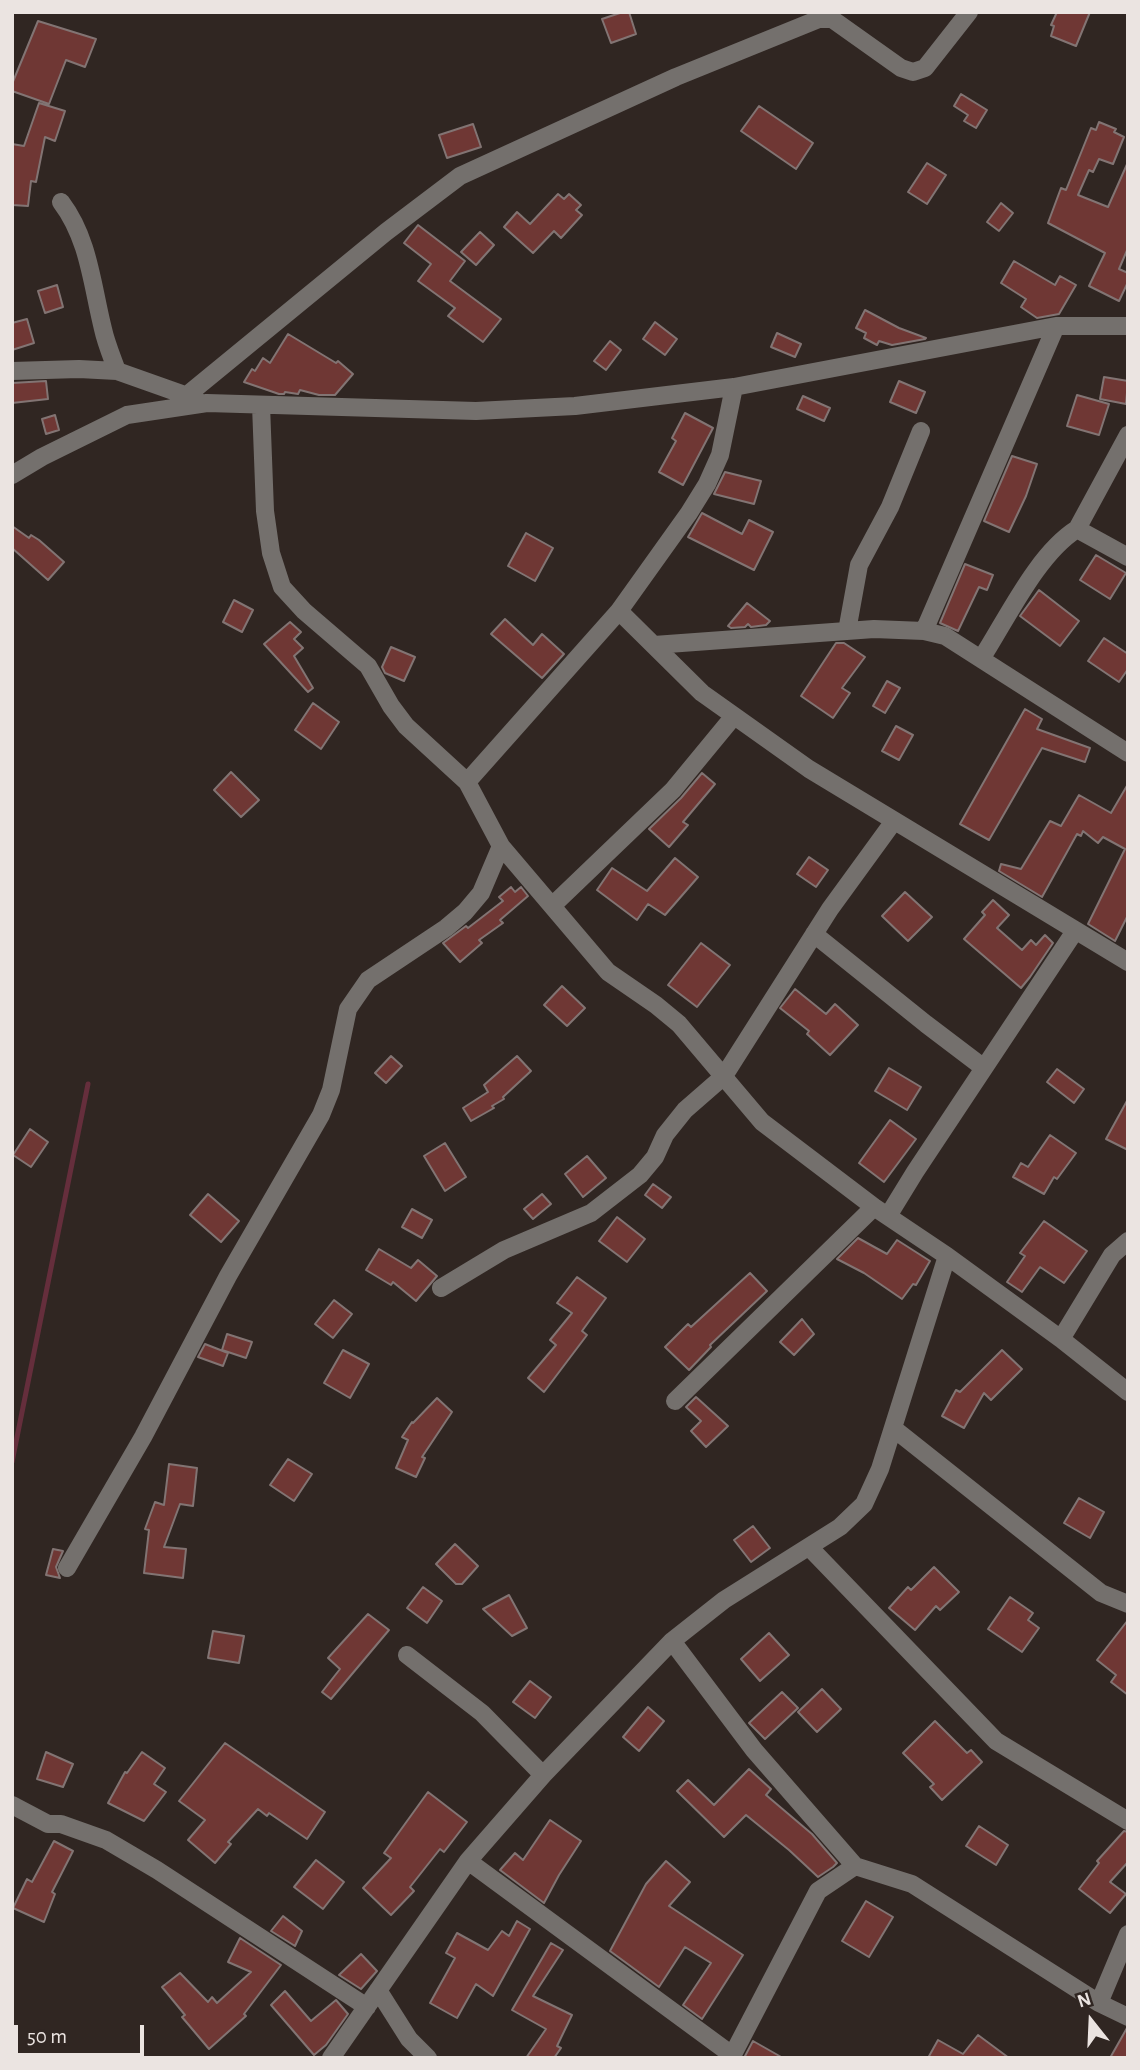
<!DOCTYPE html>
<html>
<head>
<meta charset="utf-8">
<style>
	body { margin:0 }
	#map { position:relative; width:1140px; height:2070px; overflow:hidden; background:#302622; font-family:"Alegreya Sans",sans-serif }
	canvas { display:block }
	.frame { position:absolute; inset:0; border:14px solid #ebe4e1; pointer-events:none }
	.north { position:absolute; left:1056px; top:1986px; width:70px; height:70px; -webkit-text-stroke:5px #302622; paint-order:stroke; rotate:342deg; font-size:19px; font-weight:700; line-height:28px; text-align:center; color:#ebe4e1 }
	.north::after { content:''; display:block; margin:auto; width:24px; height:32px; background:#ebe4e1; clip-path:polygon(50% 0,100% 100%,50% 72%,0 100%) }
	.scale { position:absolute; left:14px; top:2025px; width:130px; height:32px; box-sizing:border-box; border:4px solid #ebe4e1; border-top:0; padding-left:9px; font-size:21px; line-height:24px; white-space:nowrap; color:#ebe4e1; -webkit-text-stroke:5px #302622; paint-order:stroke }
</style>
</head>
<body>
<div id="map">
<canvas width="1140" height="2070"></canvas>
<div class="frame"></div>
<div class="north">N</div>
<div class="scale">50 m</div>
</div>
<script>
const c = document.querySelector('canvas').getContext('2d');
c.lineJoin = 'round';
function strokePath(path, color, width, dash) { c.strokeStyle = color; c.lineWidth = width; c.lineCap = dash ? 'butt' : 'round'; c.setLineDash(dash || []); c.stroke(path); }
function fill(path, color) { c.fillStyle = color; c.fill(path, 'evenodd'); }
const stream = new Path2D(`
	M12 1462 88 1084`);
const building = new Path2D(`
	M623 12H629L636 34 611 43 602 19Z
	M1057 12H1090L1076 46 1051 36 1054 26 1051 25Z
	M38 21 96 39 85 67 66 60 49 104 12 91V84Z
	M961 94 987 110 976 128 964 121 968 115 954 106Z
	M39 103 65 111 55 141 45 137 36 182 31 181 28 206 12 205V144L24 146Z
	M759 106 813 143 796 169 741 131Z
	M1099 122 1116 129 1114 132 1124 137 1113 164 1099 159 1093 172 1089 170 1078 195 1108 207 1128 162V248L1119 269 1128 273V282L1119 301 1089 286 1105 253 1048 223 1061 188 1066 190 1091 128 1096 130Z
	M473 124 481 147 447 158 439 135Z
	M927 163 946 175 927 204 908 192Z
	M558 194 564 199 569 194 581 205 576 210 582 215 561 238 554 231 533 253 504 227 517 212 530 224Z
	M1001 203 1013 213 999 231 987 222Z
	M418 225 465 261 450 281 501 319 483 342 448 316 455 308 418 281 431 264 404 243Z
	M480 232 494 245 476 265 461 252Z
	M1014 261 1055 285 1060 276 1076 285 1059 314 1037 318 1021 307 1026 299 1001 283Z
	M57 285 63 307 45 313 38 291Z
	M865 310 899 328 926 338 925 339 892 345 879 341 877 345 864 338 866 333 856 328Z
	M27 319 34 343 12 350V323Z
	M655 322 677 339 665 355 643 339Z
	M777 333 801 344 795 357 771 347Z
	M288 334 336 363 338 361 353 374 335 395H319L300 390 298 394 285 392 284 394H279L244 382 252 369 255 371 263 358 270 363Z
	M610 341 621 350 606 370 594 361Z
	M1104 377 1128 381 1126 404 1100 399Z
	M46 381 48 399 12 403V383Z
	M899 381 925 392 916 413 890 402Z
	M1077 395 1109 404 1099 435 1067 426Z
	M803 396 830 408 824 421 797 409Z
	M685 413 713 428 683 485 659 472 676 441 672 438Z
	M55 415 59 430 46 434 42 419Z
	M1012 456 1037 464 1026 496 1009 532 984 521Z
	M725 472 761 481 754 504 714 494Z
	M702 513 742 534 749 520 773 532 754 570 688 537Z
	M12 526 29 538 31 535 39 540 64 562 48 580 12 548Z
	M526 533 553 548 535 581 508 566Z
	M1096 555 1126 573 1110 599 1080 580Z
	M965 564 993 575 987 590 979 587 958 631 940 623Z
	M1039 590 1079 621 1060 646 1020 616Z
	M234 600 253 610 242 632 223 622Z
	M747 603 770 621 766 625 751 627 748 624 745 627 731 628 728 626Z
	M505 619 533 645 542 634 564 654 542 678 491 634Z
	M290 622 301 632 294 639 303 648 294 656 313 688 308 692 264 644Z
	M1104 638 1128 654V669L1119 682 1088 661Z
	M836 643H844L865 657 842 688 850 693 833 718 801 696Z
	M391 647 415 657 404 681 385 673 382 667Z
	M887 681 900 688 885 713 873 706Z
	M313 703 339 722 321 749 295 730Z
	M1025 709 1042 719 1037 729 1090 748 1085 762 1042 748 989 840 960 824Z
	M896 726 913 735 899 760 882 751Z
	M231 772 259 800 241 817 214 790Z
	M702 773 715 784 683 822 688 825 669 847 649 829 681 798Z
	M1128 784V915L1115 941 1088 924 1125 849 1103 837 1098 843 1083 831 1081 836 1077 834 1042 897 999 871 1001 864 1021 869 1050 821 1061 826 1079 795 1111 813Z
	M809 857 828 870 816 887 797 874Z
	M675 858 698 877 665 915 648 904 637 920 597 890 612 868 647 891Z
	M511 887 515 892 521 887 528 896 500 920 503 923 479 940 482 943 460 962 443 943 466 926 468 928 503 901 499 897Z
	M905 892 932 917 908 941 882 916Z
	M993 900 1009 915 997 928 1022 950 1031 940 1036 945 1045 935 1053 943 1030 977 1021 988 964 939 985 915 982 912Z
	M701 943 730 965 697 1007 668 985Z
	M562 986 585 1008 567 1026 544 1005Z
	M795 989 826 1014 835 1004 858 1025 830 1055 807 1034 809 1031 780 1008Z
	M391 1056 402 1066 386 1083 375 1073Z
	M517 1056 531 1071 503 1097 504 1099 492 1106 494 1108 471 1121 463 1108 488 1092 484 1085Z
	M889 1068 921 1087 907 1110 875 1091Z
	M1057 1069 1084 1089 1074 1103 1047 1082Z
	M1128 1099V1150L1106 1139Z
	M890 1120 916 1139 884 1182 859 1163Z
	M30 1129 48 1142 31 1167 13 1155Z
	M1050 1135 1076 1153 1057 1179 1054 1177 1044 1194 1013 1177 1021 1163 1028 1167Z
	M445 1143 466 1177 445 1191 424 1156Z
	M587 1156 606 1178 583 1197 565 1174Z
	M653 1184 671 1197 662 1208 645 1195Z
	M208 1194 239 1221 221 1242 190 1215Z
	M542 1194 551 1204 533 1219 524 1209Z
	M412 1209 432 1220 422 1238 402 1227Z
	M617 1217 645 1239 627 1262 599 1241Z
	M1044 1221 1087 1251 1064 1283 1040 1267 1022 1292 1007 1282 1025 1256 1020 1253Z
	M858 1238 887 1254 897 1240 930 1261 916 1285 913 1284 902 1299 864 1273 837 1259Z
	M379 1249 411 1268 418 1260 437 1276 416 1301 393 1282 391 1285 366 1270Z
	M750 1273 767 1291 710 1345 711 1347 689 1370 665 1347 688 1324 691 1327Z
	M577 1277 606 1298 582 1331 587 1335 544 1392 528 1378 556 1345 550 1340 572 1313 557 1303Z
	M334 1300 352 1314 333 1338 315 1324Z
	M802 1319 814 1334 794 1355 780 1342Z
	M227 1334 252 1342 246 1358 222 1350Z
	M205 1344 228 1353 223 1366 198 1357Z
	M343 1350 369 1364 350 1398 324 1383Z
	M1002 1350 1022 1369 991 1400 984 1393 964 1428 942 1416 956 1390 960 1392Z
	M696 1397 728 1426 706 1447 691 1431 701 1421 686 1407Z
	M437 1398 452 1412 422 1457 425 1458 416 1477 396 1468 408 1440 402 1437 412 1422 413 1423Z
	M288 1459 312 1474 294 1501 270 1485Z
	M169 1464 197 1468 193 1506 180 1504 164 1547 186 1549 183 1578 144 1573 149 1530 145 1529 155 1502 164 1505Z
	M1079 1498 1104 1512 1090 1538 1064 1523Z
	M753 1526 770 1548 751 1562 734 1540Z
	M455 1544 478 1566 462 1584H456L436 1564Z
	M53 1549 63 1551 56 1567 60 1578 46 1575Z
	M934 1567 959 1592 940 1610 936 1606 915 1630 889 1608 908 1587 911 1590Z
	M423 1587 442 1601 427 1623 407 1608Z
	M509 1595 527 1628 512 1636 483 1609Z
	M1010 1597 1033 1613 1028 1620 1039 1628 1022 1652 988 1629Z
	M368 1614 389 1630 331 1699 322 1692 340 1669 328 1658Z
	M1128 1620V1695L1111 1682 1116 1675 1097 1660Z
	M213 1631 244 1636 239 1663 208 1658Z
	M769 1633 789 1655 760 1681 741 1659Z
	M530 1681 551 1697 535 1718 513 1702Z
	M822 1689 841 1709 817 1732 798 1712Z
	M782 1692 798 1708 765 1739 749 1723Z
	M648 1707 664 1721 639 1751 623 1737Z
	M935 1721 967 1753 971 1750 982 1762 942 1800 930 1787 934 1784 903 1753Z
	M225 1743 325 1812 307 1839 269 1813 267 1816 258 1809 228 1842 231 1844 215 1863 188 1840 205 1820 179 1801Z
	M46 1752 73 1764 63 1787 37 1779Z
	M142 1752 165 1768 154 1784 166 1792 144 1821 108 1803 125 1772 127 1773Z
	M749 1769 771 1789 766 1795 812 1834 837 1863 833 1867 818 1877 789 1850 746 1815 724 1837 677 1791 688 1780 714 1805Z
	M428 1792 467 1822 444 1852 440 1849 410 1887 414 1891 391 1915 363 1888 391 1858 384 1853Z
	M550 1820 581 1841 559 1875 544 1903 500 1870 515 1853 523 1860Z
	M979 1826 1008 1845 996 1865 966 1846Z
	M1124 1831 1128 1832V1862L1110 1882 1126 1894 1110 1913 1079 1889 1099 1863 1097 1861Z
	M54 1841 73 1851 52 1892 55 1894 44 1922 13 1908 27 1879 32 1882Z
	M316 1860 344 1882 323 1909 294 1887Z
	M666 1861 690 1882 669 1906 743 1955 702 2019 683 2005 711 1963 685 1947 659 1987 610 1951 646 1884Z
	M866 1901 893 1917 869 1957 842 1941Z
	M283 1916 302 1931 295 1946 271 1931Z
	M517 1921 530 1929 493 1996 476 1984 457 2018 430 2003 455 1958 446 1953 457 1933 488 1950 502 1931 509 1936Z
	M240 1938 281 1965 244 2014 246 2016 209 2049 182 2017 185 2015 162 1987 180 1973 208 2002 212 1997 217 2003 251 1972 228 1962Z
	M551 1943 563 1950 533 1996 572 2015 557 2046 561 2048 554 2058H526L546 2029 512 2010Z
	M361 1954 377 1971 361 1989 339 1975Z
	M285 1991 311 2021 336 2000 348 2014 326 2045 314 2055 271 2005Z
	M1127 2028 1128 2058H1110Z
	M978 2035 1009 2058H928L938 2040 963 2054Z
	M753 2041 783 2058H744Z`);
const minor = new Path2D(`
	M61 202C89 239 92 285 103 329 106 343 112 357 117 371
	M12 371 79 369 117 371 196 399
	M186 396 386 232 460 176 676 77 819 19H832L901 68 913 72 925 68 969 12
	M261 405 265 511 271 553 282 587 304 611 368 666 391 706 406 726 467 782 501 846 608 972 656 1005 679 1024 762 1122 874 1207 947 1256 1061 1339 1128 1392
	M12 475 42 457 127 415 207 403 476 411 575 406 734 387 1056 326H1128
	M1077 529 1128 557
	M619 611 702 693 809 769 1128 962
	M847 631 859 565 890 507 921 431
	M924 631 1056 326
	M654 645 874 629 924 631 945 636 1128 753
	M981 659C1007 619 1037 554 1077 529L1128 435
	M467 782 619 611 689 513 707 484 720 455 734 387
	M552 906 673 790 734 716
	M814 934 926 1024 984 1068
	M888 1216 915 1172 1075 931
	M441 1288 504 1250 591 1213 640 1175 655 1157 665 1135 685 1110 724 1076 830 909 894 821
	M1061 1339 1112 1255 1128 1241
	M675 1401 874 1207
	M893 1428 1101 1593 1128 1604
	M809 1547 996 1741 1128 1821
	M67 1568 143 1437 228 1276 321 1115 331 1090 348 1009 368 980 446 928 465 912 481 893 501 846
	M672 1641 754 1750 855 1866 912 1884 1099 2003 1128 2017
	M407 1655 482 1713 543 1775
	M12 1805 48 1824H61L106 1840 157 1870 367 2007
	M468 1861 732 2055
	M378 1990 409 2039 428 2058
	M1099 2003 1128 1934
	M331 2058 468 1861 543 1775 672 1641 724 1600 840 1527 864 1504 880 1469 947 1256
	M731 2058 818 1891 855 1866`);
strokePath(stream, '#652e3c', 5);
fill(building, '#6f3734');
strokePath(building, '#827473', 2);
strokePath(minor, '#74706d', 18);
</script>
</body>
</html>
